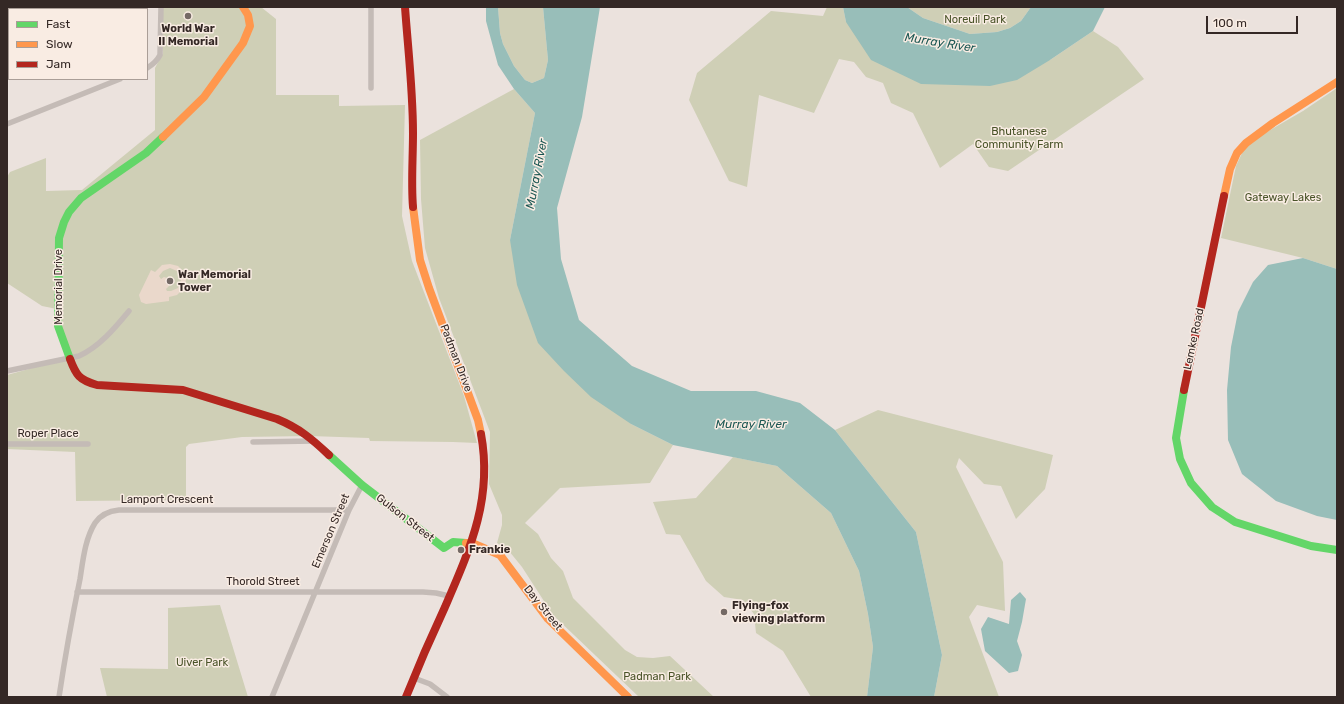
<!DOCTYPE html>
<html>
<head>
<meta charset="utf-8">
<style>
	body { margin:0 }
	#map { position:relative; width:1344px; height:704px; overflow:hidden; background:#ebe2dd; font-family:Rubik,sans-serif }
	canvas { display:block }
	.frame { position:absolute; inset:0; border:8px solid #342825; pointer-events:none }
	.legend { position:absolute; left:8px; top:8px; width:140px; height:72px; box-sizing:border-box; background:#f9ece3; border:1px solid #aa9e97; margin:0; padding:5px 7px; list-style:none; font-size:12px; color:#342825 }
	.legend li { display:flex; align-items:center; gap:8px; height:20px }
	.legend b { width:20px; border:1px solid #aa9e97 }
	.scale { position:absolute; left:1206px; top:16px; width:92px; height:18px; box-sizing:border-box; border:2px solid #342825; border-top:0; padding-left:5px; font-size:12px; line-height:14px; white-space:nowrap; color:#342825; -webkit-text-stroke:3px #f9ece3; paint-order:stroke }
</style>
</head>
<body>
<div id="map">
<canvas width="1344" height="704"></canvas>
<div class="frame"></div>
<ul class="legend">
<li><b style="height:5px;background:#63d668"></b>Fast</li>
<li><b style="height:5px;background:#ff974d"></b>Slow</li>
<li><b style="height:5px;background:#b3261e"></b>Jam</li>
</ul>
<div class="scale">100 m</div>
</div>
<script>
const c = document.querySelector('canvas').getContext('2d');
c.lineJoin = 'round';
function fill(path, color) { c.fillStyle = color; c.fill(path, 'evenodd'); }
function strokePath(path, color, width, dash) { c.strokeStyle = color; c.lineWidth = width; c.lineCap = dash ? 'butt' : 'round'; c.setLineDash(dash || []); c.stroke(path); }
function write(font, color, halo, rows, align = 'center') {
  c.font = font + ' Rubik,sans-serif'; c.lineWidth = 3; c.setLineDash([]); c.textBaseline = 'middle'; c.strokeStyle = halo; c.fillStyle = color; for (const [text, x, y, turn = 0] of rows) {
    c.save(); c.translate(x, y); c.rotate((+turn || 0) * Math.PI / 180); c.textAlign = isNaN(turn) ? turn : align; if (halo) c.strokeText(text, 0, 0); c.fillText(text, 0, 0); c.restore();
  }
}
const green = new Path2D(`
	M162 7H261L276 19V95H339V106L405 105 402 216 412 261 464 396 477 443 453 442 370 441 369 438 310 436 242 437 189 444 186 447V497L189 500 76 501 75 452 7 449V375L69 358 57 309 42 306 7 283V177L10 172 46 158V191L82 190 155 130V68L163 53Z
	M498 7H543L548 60 544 78 532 83 525 80 514 66 503 44 500 33Z
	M827 7H843L846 22 1050 60 1093 31 1118 47 1144 79 1008 171 989 167 973 144 940 168 913 113 891 103 883 83 866 77 854 62 839 59 814 113 759 95 747 187 729 181 689 100 697 73 771 11 823 16Z
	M907 7H1031L1021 21 1010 28 997 32 970 34 923 18Z
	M1337 88V269L1303 258 1221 238 1236 166 1243 151 1253 140 1303 111Z
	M514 89 535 113 510 240 631 424 673 445 650 483 560 488 525 523 538 534 551 558 563 571 573 598 625 650 637 657 653 658 670 656 714 697H639L553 615 522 567 509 551 497 543 502 525V515L489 484 490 432 439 298 425 248 421 199 420 140Z
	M878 410 1053 455 1045 489 1016 519 1001 486 984 484 959 458 956 467 1003 562 1005 611 977 605 969 617 999 697H934L942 655 916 532 835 430Z
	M733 457 777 466 831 513 859 571 868 614 873 647 867 697H811L783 651 756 633 754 614 743 600 724 597 706 581 680 535 666 534 653 502 696 498Z
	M220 605 248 697H107L100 668 168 669V608Z`);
const plaza = new Path2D(`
	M170 264 178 266 184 272 186 281 181 291 177 295 169 297V301L146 304 141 302 139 295 151 270 155 272 162 265ZM170 268 177 271 179 274 181 281 178 288 171 291H167L166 289 169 286V284L166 281 167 278 164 277 161 279 159 276 163 271Z`);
const water = new Path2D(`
	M486 7H498L500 33 503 44 514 66 525 80 532 83 544 78 548 60 543 7H600L582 117 557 208 561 259 579 320 632 366 691 391H756L800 403 835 430 916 532 942 655 934 697H867L873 647 868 614 859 571 831 513 777 466 673 445 631 424 591 397 564 371 538 343 517 285 510 240 535 113 514 89 498 65 486 21Z
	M843 7H907L923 18 970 34 997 32 1010 28 1021 21 1031 7H1105L1093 31 1050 60 1017 80 990 86 921 84 871 60 846 22Z
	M1303 258 1337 269V520L1317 516 1276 501 1242 474 1228 440 1227 390 1231 347 1238 312 1253 282 1268 265Z
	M1020 592 1026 599 1022 622 1017 641 1022 655 1018 671 1009 673 985 651 981 629 988 617 1009 624 1011 600Z`);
const street = new Path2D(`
	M48 7 51 9
	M371 7V88
	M69 9V7
	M147 68C154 64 157 61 160 55L161 7
	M7 124 120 79
	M7 371 79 356C99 347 115 328 129 311
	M253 442 314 441
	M7 444H88
	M77 592H423L436 593 449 596
	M414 678 430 684 447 697
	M59 697C65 657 72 618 80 579 83 560 85 539 95 523 101 514 109 511 119 510H349
	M272 697 349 510 362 485`);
const fast = new Path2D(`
	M70 359 58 326 59 238 64 222 69 212 81 198 146 153 163 137
	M1184 390 1176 438 1180 459 1191 483 1212 507 1235 522 1311 546 1337 550
	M329 455 362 485 444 548 453 542 466 543`);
const slow = new Path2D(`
	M163 137 204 97 243 43 250 26 248 15 243 7
	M1224 196 1230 169 1237 153 1246 143 1273 123 1337 82
	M413 207 420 260 429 288 478 420 481 434
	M466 543H472L500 555 548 619 628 697`);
const jam = new Path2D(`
	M405 7C408 49 413 91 413 133 413 158 411 183 413 207
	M70 359C76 375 79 380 97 385L183 390 277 419C299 428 312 439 329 455
	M1184 390 1224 196
	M406 697C418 667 431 637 445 607 470 549 493 499 481 434`);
const markers = [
	[188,16,4,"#746965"],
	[170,281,4,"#746965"],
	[461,550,4,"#746965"],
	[724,612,4,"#746965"]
];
const parkNames = [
	["Noreuil Park",975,20],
	["Bhutanese",1019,132],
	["Community Farm",1019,145],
	["Gateway Lakes",1283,198],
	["Uiver Park",202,663],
	["Padman Park",657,677]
];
const poiNames = [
	["World War",188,29,"center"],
	["II Memorial",188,42,"center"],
	["War Memorial",178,275],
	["Tower",178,288],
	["Frankie",469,550],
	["Flying-fox",732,606],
	["viewing platform",732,619]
];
const streetNames = [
	["Memorial Drive",59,287,-90],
	["Lemke Road",1194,339,-78],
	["Padman Drive",456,358,69],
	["Roper Place",48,434],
	["Lamport Crescent",167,500],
	["Gulson Street",405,518,38],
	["Emerson Street",331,531,-67],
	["Thorold Street",263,582],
	["Day Street",543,608,51]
];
const waterNames = [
	["Murray River",940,43,9],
	["Murray River",537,174,-79],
	["Murray River",751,425]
];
fill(green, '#cfcfb6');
fill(plaza, '#ead8cb');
fill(water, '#98beb9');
strokePath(street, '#c4bbb6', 5.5);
strokePath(fast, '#63d668', 8);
strokePath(slow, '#ff974d', 8);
strokePath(jam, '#b3261e', 8);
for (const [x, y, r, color] of markers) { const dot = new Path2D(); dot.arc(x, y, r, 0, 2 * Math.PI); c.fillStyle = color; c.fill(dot); strokePath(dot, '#f9ece3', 1.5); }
write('11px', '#495328', '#f9ece3', parkNames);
write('bold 11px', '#342825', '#f9ece3', poiNames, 'left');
write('11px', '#342825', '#f9ece3', streetNames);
write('italic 12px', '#1a5652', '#f9ece3', waterNames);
</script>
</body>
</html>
